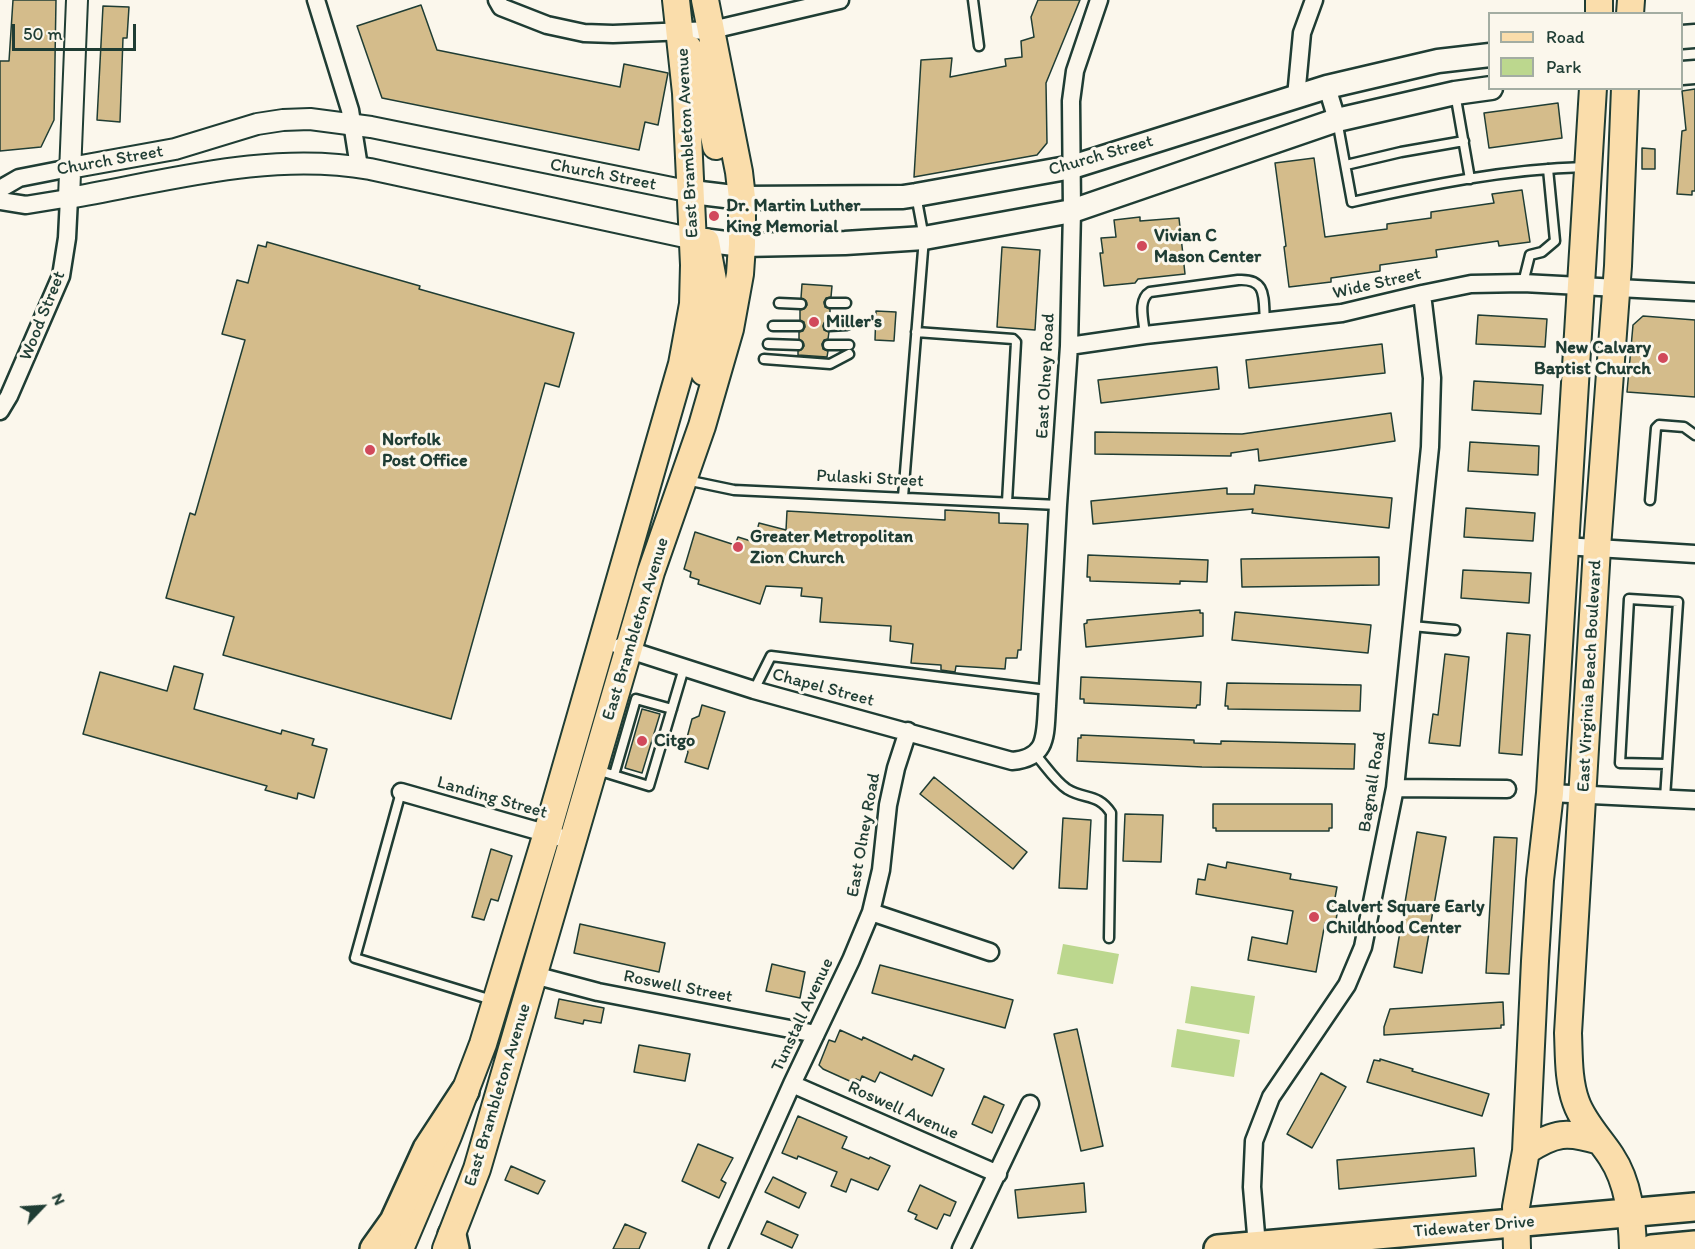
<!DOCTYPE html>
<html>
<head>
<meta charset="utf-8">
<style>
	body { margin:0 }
	#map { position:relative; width:1695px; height:1249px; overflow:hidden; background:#fbf7ec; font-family:Itim,sans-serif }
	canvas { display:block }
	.legend { position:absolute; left:1488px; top:12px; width:195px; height:78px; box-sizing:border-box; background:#fbf7ec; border:2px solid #a3ada2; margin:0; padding:8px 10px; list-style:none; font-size:18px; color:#1f3d34 }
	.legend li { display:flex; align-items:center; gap:12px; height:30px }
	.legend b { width:30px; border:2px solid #a3ada2 }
	.north { position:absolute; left:12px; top:1177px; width:60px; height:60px; -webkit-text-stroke:4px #fbf7ec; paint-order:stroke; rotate:65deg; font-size:16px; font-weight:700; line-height:24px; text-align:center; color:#1f3d34 }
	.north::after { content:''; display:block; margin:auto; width:21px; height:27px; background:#1f3d34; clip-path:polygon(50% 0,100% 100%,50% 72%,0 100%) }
	.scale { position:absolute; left:12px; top:24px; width:124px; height:27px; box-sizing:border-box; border:3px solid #1f3d34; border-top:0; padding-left:8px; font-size:18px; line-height:21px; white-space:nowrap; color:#1f3d34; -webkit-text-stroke:4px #fbf7ec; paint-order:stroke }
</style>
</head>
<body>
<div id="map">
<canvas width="1695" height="1249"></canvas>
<ul class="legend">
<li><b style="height:8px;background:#faddab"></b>Road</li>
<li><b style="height:16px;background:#bcd78e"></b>Park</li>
</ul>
<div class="north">N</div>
<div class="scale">50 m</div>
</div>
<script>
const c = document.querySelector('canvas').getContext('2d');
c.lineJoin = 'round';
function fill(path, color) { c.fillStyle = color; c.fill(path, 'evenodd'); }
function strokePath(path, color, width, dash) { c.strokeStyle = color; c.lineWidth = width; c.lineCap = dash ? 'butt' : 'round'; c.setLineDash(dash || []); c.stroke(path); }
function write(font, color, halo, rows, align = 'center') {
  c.font = font + ' Itim,sans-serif'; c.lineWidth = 6; c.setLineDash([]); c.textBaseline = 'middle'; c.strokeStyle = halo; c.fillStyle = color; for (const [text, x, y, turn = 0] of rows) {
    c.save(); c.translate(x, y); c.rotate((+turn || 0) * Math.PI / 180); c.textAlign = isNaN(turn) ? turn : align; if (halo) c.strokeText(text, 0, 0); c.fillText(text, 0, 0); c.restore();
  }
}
const green = new Path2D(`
	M1063 944 1119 954 1113 984 1057 974Z
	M1191 986 1255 996 1249 1034 1185 1023Z
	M1177 1029 1240 1040 1234 1077 1171 1067Z`);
const building = new Path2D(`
	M13 0H56L54 120 41 147 0 151V61H9Z
	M1038 0H1080L1046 83 1047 143 1037 155 914 177 921 60 952 58 950 77 1006 66 1005 59 1022 57 1021 41 1034 37 1031 17Z
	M421 5 437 50 620 87 624 64 668 73 658 125 645 122 639 150 382 98 357 26Z
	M103 6 129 7 127 38H123L120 122 97 120Z
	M1695 89V191H1692V195L1677 194 1682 131 1686 130 1682 91Z
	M1558 103 1562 138 1489 148 1484 113Z
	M1642 148 1655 149V169H1642Z
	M1314 158 1325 237 1387 229V224L1431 218V212L1494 203 1492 194 1522 190 1530 242 1499 246 1498 241 1436 250 1437 257 1380 265V271L1331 278V282L1289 287 1284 247 1286 246 1275 163Z
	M1140 217V221L1179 218 1185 274 1138 279 1135 283 1104 286 1100 253H1103L1101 238 1116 237 1114 220Z
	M267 242 420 286 419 289 574 333 559 387 545 383 451 719 223 655 234 617 166 598 190 513 195 515 245 340 222 334 237 280 248 283 258 245 266 247Z
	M1002 247 1040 250 1035 330 997 327Z
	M802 284 832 286 831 297 826 298 824 302 825 307 830 309V320L825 321 823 326 824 330 829 332 828 339 824 340 822 344 823 349 828 351 827 357 798 355V351L801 350 804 346 803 342 799 339V332L803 331 805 327 804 322 800 320V310L804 309 807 305 806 301 801 298Z
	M876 311 896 312 894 341 875 340Z
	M1478 315 1547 319 1545 347 1476 344Z
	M1643 316 1695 320V397L1627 392 1633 325Z
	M1382 344 1385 373 1249 388 1246 360Z
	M1217 367 1219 389 1101 403 1098 380Z
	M1474 381 1543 385 1541 414 1472 410Z
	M1391 413 1395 441 1336 450 1259 461 1258 449 1231 453V456L1095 454V432L1242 434Z
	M1470 442 1539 446 1538 475 1468 471Z
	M1255 485 1392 498 1389 528 1252 513 1253 509 1093 524 1091 501 1227 488V494H1254Z
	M1466 508 1535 513 1533 541 1464 537Z
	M945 510 999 513V523L1028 524 1021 650H1018L1017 658H1006L1005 669 956 666 955 672 941 670V665L911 663 913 644 890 641 891 626 820 622 822 598 801 596 802 588 766 586 760 604 698 584 699 580 690 577 691 572 684 569 695 532 735 545 738 537 754 542 759 523 786 530 787 511 945 520Z
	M1088 555 1208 560 1207 582 1180 581V584L1090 581V577H1087Z
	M1379 557V585L1242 587 1241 559Z
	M1463 570 1531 573 1529 603 1461 598Z
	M1200 610V613H1203V636L1086 647 1084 624 1087 623V620Z
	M1235 612 1371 625 1368 653 1232 640Z
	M1507 633 1530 635 1522 755 1499 753Z
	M1445 654 1469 657 1460 746 1429 743 1433 714 1438 715Z
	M174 666 203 674 194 709 281 734 282 730 314 739 312 745 327 749 314 798 298 793 297 799 265 790 267 786 83 734 100 672 167 691Z
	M1081 677 1201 682 1200 705H1197L1196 708 1084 703V699H1080Z
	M1227 683 1361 685 1360 711 1228 709V706H1225Z
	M702 705 725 712 708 769 685 762 688 752 685 745 692 719 699 716Z
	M642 709 660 714 642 773 625 768Z
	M1081 735 1194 740V743L1221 744V741L1355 744 1354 769 1202 767 1077 761 1078 738H1081Z
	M934 777 1027 852 1013 869 920 794Z
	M1213 804H1332V828H1329V831H1216V828H1213Z
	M1125 814 1163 815 1161 862 1123 861Z
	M1063 818 1091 820 1087 889 1059 888Z
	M1417 832 1446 837 1422 973 1394 967Z
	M1494 837 1517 838 1509 974 1486 973Z
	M491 849 512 856 498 901 491 899 484 920 472 917Z
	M1227 862 1291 874 1290 879 1337 887 1333 909H1338L1335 925 1325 923 1316 972 1248 960 1252 937 1287 944 1293 911 1196 894 1198 879 1205 880 1208 864 1226 868Z
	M580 924 665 943 659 972 574 953Z
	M772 964 805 972 800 998 766 991Z
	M880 965 1013 1000 1005 1028 872 993Z
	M559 999 604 1008 601 1023 584 1020 583 1024 555 1018Z
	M1503 1002 1504 1025H1501V1028L1384 1035V1027L1390 1009Z
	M1077 1029 1103 1146 1081 1151 1054 1034Z
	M840 1030 862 1040 863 1037 912 1060 914 1055 944 1069 932 1096 880 1072 875 1082 862 1076 860 1081 856 1079 854 1083 823 1069 819 1065 829 1040 835 1042Z
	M639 1045 690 1054 685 1081 634 1072Z
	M1380 1059 1413 1069 1412 1071 1489 1094 1482 1116 1367 1082 1374 1060 1380 1061Z
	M1321 1073 1346 1087 1312 1148 1287 1134Z
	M984 1096 1004 1105 992 1133 972 1124Z
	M798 1116 847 1137 842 1148 869 1159 870 1157 890 1166 878 1190 851 1179 846 1192 831 1186 837 1172 798 1156 797 1159 782 1153Z
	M698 1144 733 1158 721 1180 726 1183 719 1198 682 1181Z
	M1474 1148 1476 1176 1339 1189 1337 1160Z
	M511 1166 545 1181 538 1194 505 1180Z
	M773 1177 806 1193 799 1208 765 1192Z
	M1084 1183 1086 1212 1018 1218 1015 1190Z
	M920 1185 956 1202 950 1216 944 1214 937 1229 915 1219 917 1215 908 1211Z
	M767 1221 798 1235 792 1248 761 1234Z
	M625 1224 646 1233 639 1249H613Z`);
const service = new Path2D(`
	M973 0 979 46
	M1455 93 1470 179
	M1337 120 1352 202C1428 185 1506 169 1585 167
	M1346 165 1401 152 1464 141
	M1523 283 1530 255 1542 252 1555 241 1548 169
	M779 303 801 304
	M830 303H846
	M773 326H799
	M829 326 847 325
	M916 332 1013 339 1016 342 1007 502
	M1145 335C1144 321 1137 300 1150 292L1238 280C1268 278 1263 299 1265 322
	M768 344 798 345
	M828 345H849
	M764 359 830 364 849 354
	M686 480 734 490 1058 505
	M903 497 924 238 916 195
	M1650 500 1656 428 1659 425 1684 427 1695 435
	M1412 626 1455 630
	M754 690 771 656 1048 690
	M1035 754C1045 765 1055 781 1067 789 1085 800 1098 793 1111 813L1109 938
	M597 770 649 786 684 668
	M614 775 636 699 672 709
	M401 792 355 958 492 1000
	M1665 798 1678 602 1629 599 1620 763 1667 764`);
const minor = new Path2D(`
	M316 0 350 110 359 167
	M497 0 501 7 547 25 584 33 613 34 712 30 840 0
	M1327 87 1337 120
	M1296 97 1302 33 1314 0
	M0 189 19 178 70 168
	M0 201 26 205 69 198 67 238 61 276 9 396 0 411
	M1069 346 1145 335 1342 313 1422 294 1471 284 1523 283 1695 292
	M1564 546 1695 554
	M620 647 754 690 1012 761C1048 758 1045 735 1047 706L1058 505 1069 346 1072 211 1071 101 1075 71 1099 0
	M1395 788 1507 789
	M401 792 573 841
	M1550 793 1695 800
	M871 912 990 952
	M534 975 598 992 816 1034
	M792 1084 998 1174
	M1257 1246 1252 1187 1254 1141 1271 1097 1347 985 1363 947 1395 788 1430 447 1432 378 1422 294
	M718 1249 792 1084 851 960 871 912 881 870 888 805 896 768 908 731
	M961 1249 1030 1104`);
const tertiary = new Path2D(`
	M77 0 69 198C167 181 269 151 370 169L694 239
	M70 168 175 149 257 124 283 120 310 119 371 127 692 192`);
const secondary = new Path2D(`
	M1682 37 1695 36
	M1682 73 1695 72
	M692 192 742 198 903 197 916 195 1072 167 1327 87 1438 61 1490 55
	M694 239 742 245 845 243 924 238 1072 211 1337 120 1455 93 1491 88`);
const primary = new Path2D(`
	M1599 14V0
	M1630 14 1631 0
	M689 49 703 79 716 146
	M1625 88 1618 266 1597 548 1568 1033C1569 1055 1568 1080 1576 1102 1583 1122 1599 1138 1611 1156 1629 1183 1632 1217 1633 1249
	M704 372 713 312V280L706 242
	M1526 1151C1555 1132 1567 1131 1600 1141
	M400 1249 448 1136 483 1044 547 833 682 364 693 304 694 265 686 93 676 0
	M446 1249 477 1169 651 572 702 426 730 329 740 274 742 245V198L739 172 705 0
	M1517 1249 1516 1207 1526 1151 1535 961 1540 880 1550 793 1593 88`);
const trunk = new Path2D(`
	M452 1235 455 1249
	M374 1249 394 1221 427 1149 465 1091
	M1218 1249 1695 1207
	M1652 1249 1695 1245`);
const markers = [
	[714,216,6,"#d1495b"],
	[1142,246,6,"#d1495b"],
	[814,322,6,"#d1495b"],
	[1663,358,6,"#d1495b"],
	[370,450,6,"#d1495b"],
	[738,547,6,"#d1495b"],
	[642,741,6,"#d1495b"],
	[1314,917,6,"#d1495b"]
];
const streetNames = [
	["East Brambleton Avenue",688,143,-93],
	["Church Street",1101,156,-16],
	["Church Street",110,161,-10],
	["Church Street",603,175,11],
	["Wide Street",1377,284,-13],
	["Wood Street",43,316,-68],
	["East Olney Road",1046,376,-87],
	["Pulaski Street",870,479,3],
	["East Brambleton Avenue",636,629,-73],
	["East Virginia Beach Boulevard",1590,676,-87],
	["Chapel Street",823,688,15],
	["Bagnall Road",1373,782,-81],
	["Landing Street",492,798,16],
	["East Olney Road",864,835,-80],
	["Roswell Street",678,987,11],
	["Tunstall Avenue",803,1015,-65],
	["East Brambleton Avenue",498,1095,-73],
	["Roswell Avenue",903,1111,24],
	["Tidewater Drive",1474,1227,-5]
];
const poiNames = [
	["Dr. Martin Luther",726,206],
	["King Memorial",726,227],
	["Vivian C",1154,236],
	["Mason Center",1154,257],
	["Miller's",826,322],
	["New Calvary",1651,348,"right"],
	["Baptist Church",1651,369,"right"],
	["Norfolk",382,440],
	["Post Office",382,461],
	["Greater Metropolitan",750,537],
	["Zion Church",750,558],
	["Citgo",654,741],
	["Calvert Square Early",1326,907],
	["Childhood Center",1326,928]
];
fill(green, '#bcd78e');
fill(building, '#d4bc8b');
strokePath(building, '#1f3d34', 1.5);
strokePath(service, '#1f3d34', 13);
strokePath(minor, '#1f3d34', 21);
strokePath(tertiary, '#1f3d34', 24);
strokePath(secondary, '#1f3d34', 27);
strokePath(primary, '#1f3d34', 30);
strokePath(trunk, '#1f3d34', 32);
strokePath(service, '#fbf7ec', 8);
strokePath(minor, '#fbf7ec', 16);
strokePath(tertiary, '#fbf7ec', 20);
strokePath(secondary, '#fbf7ec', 22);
strokePath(primary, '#faddab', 26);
strokePath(trunk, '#faddab', 27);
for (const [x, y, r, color] of markers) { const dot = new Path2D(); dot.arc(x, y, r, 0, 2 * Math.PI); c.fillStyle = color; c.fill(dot); strokePath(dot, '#fbf7ec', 2); }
write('18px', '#1f3d34', '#fbf7ec', streetNames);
write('bold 18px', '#1f3d34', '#fbf7ec', poiNames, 'left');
</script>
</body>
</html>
